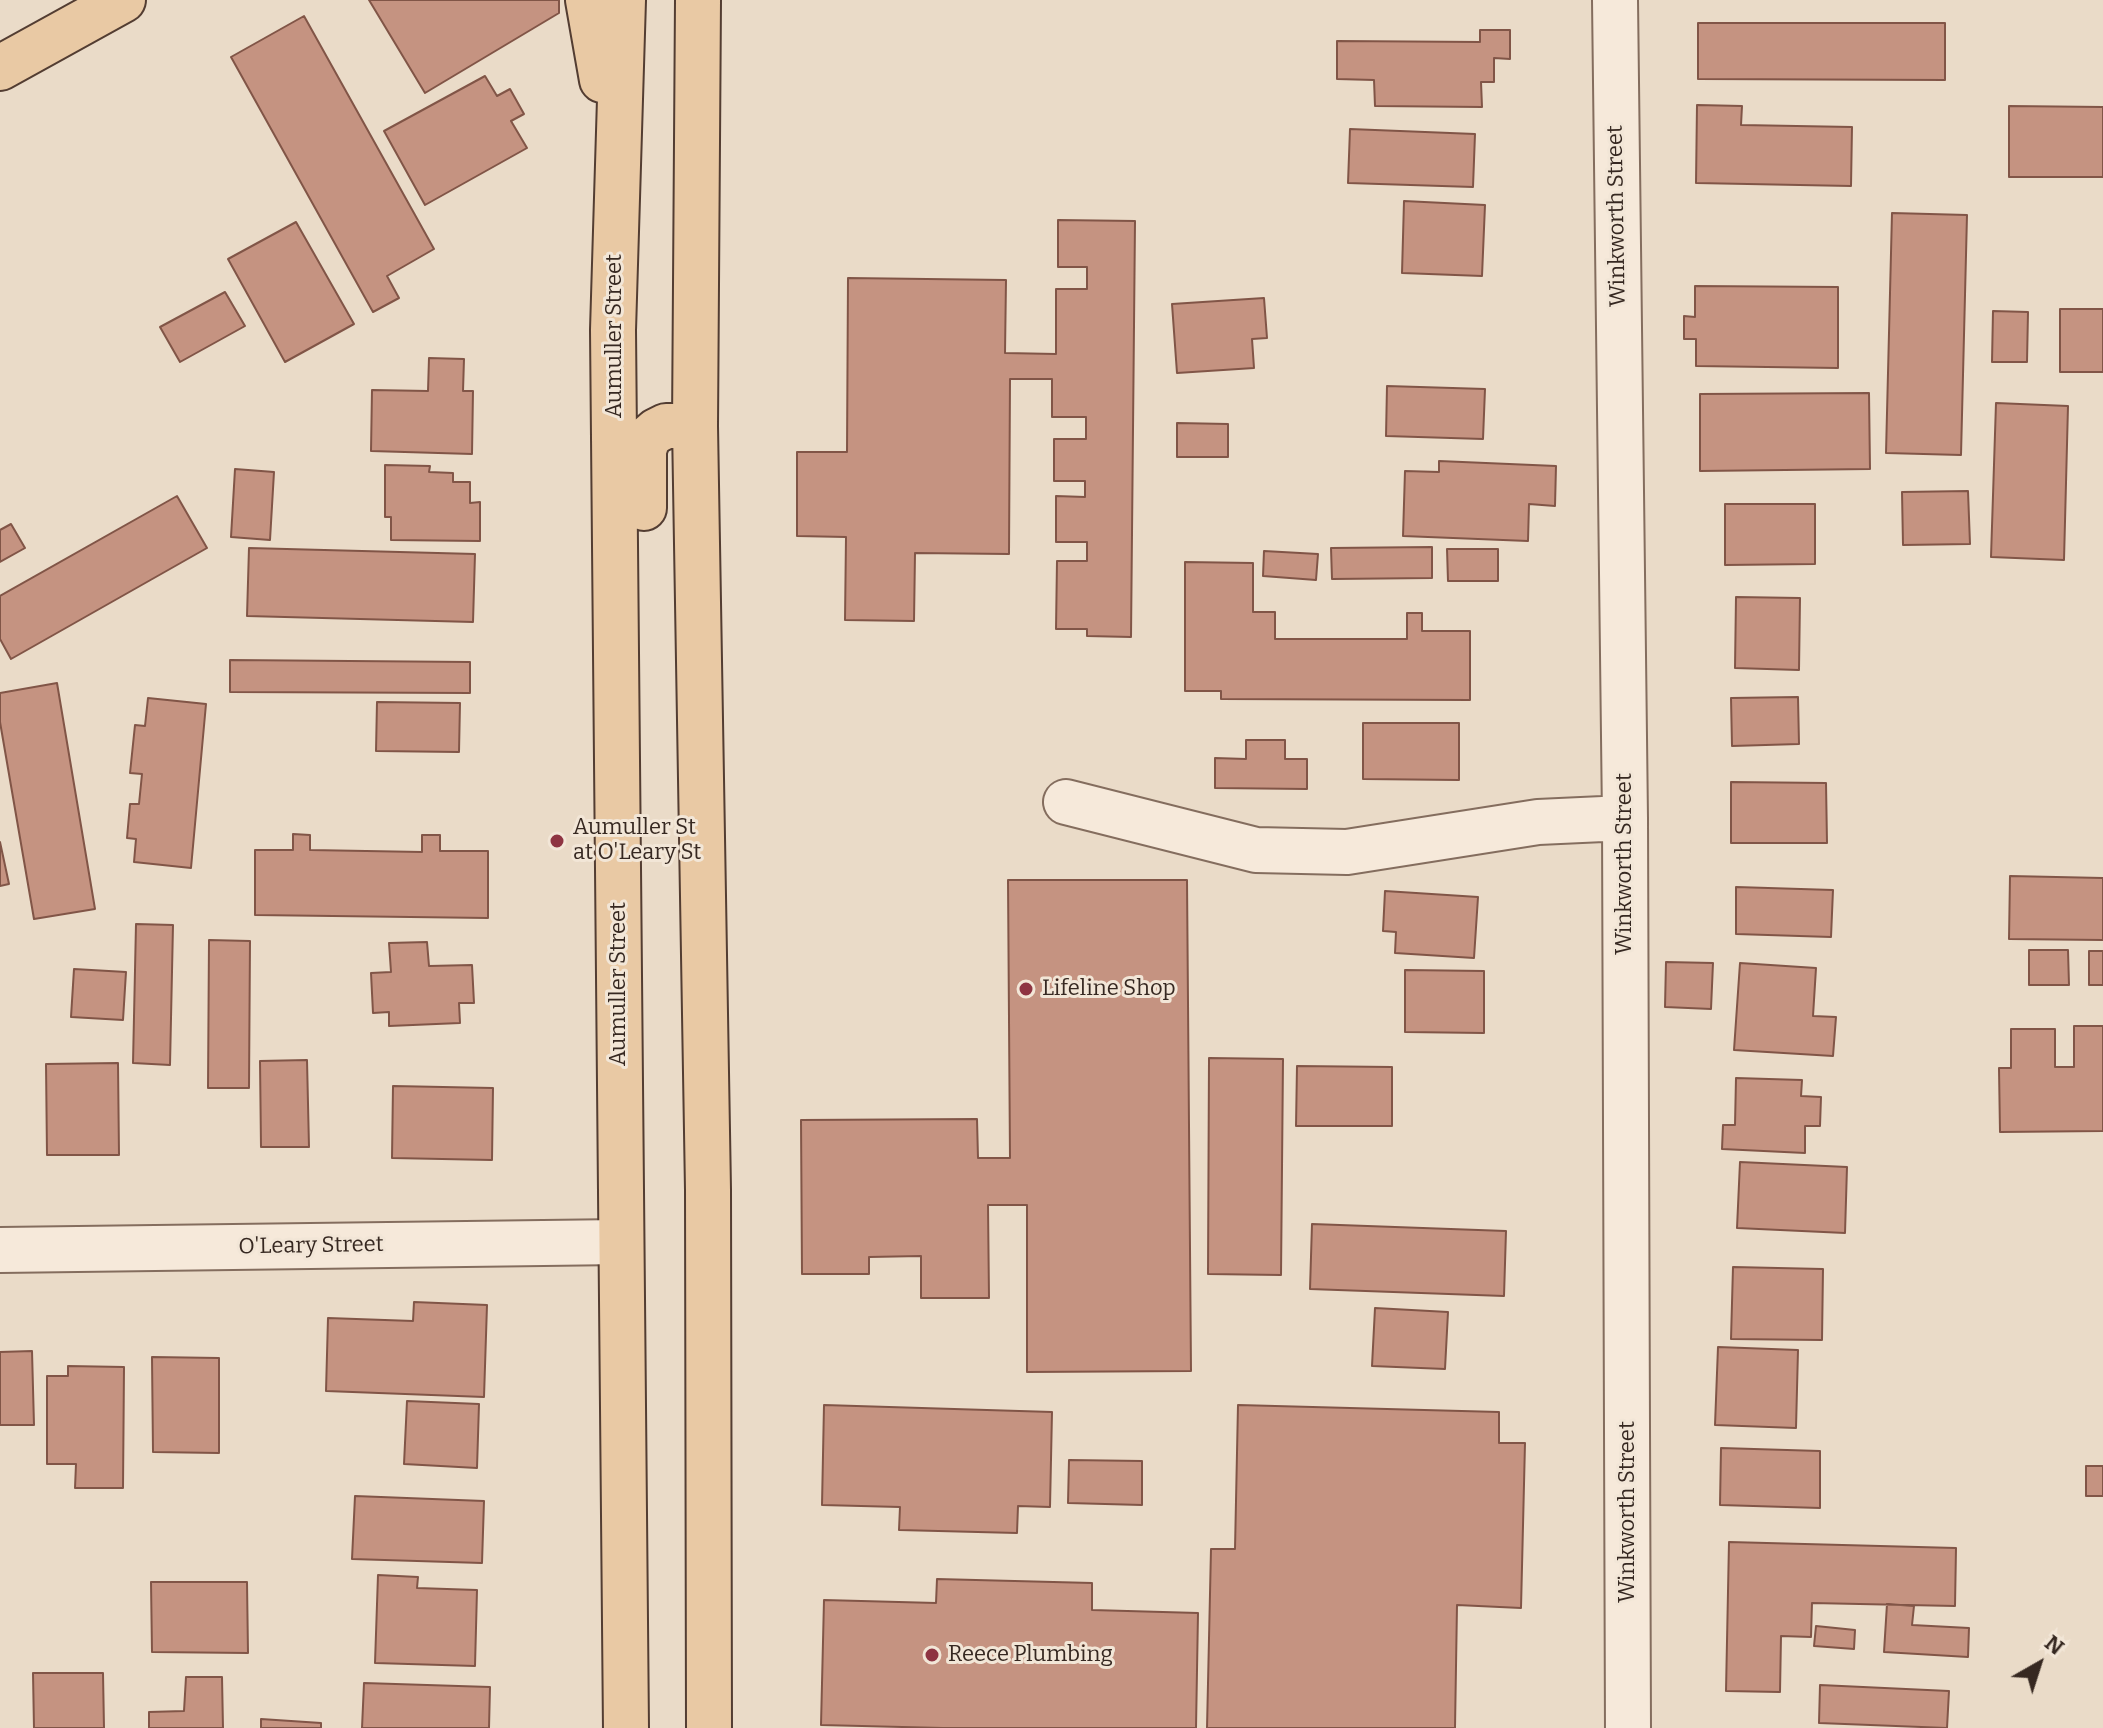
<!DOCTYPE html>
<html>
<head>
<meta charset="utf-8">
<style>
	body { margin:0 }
	#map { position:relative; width:2103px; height:1728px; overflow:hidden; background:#eadbc8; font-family:Bitter,serif }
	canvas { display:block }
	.north { position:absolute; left:1999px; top:1624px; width:80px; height:80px; -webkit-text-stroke:6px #f2e6d7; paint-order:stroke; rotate:39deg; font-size:22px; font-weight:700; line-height:32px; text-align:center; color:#362821 }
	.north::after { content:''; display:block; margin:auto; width:28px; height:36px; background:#362821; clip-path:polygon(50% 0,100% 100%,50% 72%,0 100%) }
</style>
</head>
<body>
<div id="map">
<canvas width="2103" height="1728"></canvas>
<div class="north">N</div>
</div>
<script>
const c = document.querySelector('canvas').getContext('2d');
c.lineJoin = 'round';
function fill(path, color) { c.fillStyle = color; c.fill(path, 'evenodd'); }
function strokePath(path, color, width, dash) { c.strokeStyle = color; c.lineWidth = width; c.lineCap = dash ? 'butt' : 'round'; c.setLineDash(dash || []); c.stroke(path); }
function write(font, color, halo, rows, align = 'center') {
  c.font = font + ' Bitter,serif'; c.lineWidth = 6; c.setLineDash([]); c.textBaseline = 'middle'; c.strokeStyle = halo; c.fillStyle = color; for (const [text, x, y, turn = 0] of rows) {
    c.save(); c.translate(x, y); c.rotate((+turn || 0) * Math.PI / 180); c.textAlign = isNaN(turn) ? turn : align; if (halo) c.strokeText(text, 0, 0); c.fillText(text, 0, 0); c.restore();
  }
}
const building = new Path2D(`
	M369 0H559V13L425 93Z
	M304 16 434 249 387 276 399 298 373 312 231 57Z
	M1698 23H1945V80L1698 79Z
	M1480 30H1510V59L1494 58V82H1481L1482 107 1375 106 1374 80 1337 79V41L1480 42Z
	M485 76 497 96 510 89 524 114 511 121 527 148 425 205 384 131Z
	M1697 105 1742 106 1741 125 1852 127 1851 186 1696 183Z
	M2009 106 2103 107V177H2009Z
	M1350 129 1475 134 1473 187 1348 183Z
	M1404 201 1485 205 1482 276 1402 273Z
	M1892 213 1967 215 1961 455 1886 453Z
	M1058 220 1135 221 1131 637 1087 636V629H1056L1057 561H1087V542H1056V496L1085 497V481H1054V439H1086V417H1052V379H1010L1009 554 915 553 914 621 845 620 846 537 797 536V452H847L848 278 1006 280 1005 353 1056 354V289H1087V267H1058Z
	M296 222 354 324 285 362 228 259Z
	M1695 286 1838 287V368L1696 366V339H1684V316L1695 317Z
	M225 292 245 326 180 362 160 327Z
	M1264 298 1267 338 1252 339 1254 368 1177 373 1172 304Z
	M2060 309H2103V372H2060Z
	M1993 311 2028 312 2027 362H1992Z
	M429 358 464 359 463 391H473L472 454 371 451 372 390 428 391Z
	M1387 386 1485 389 1483 439 1386 436Z
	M1869 393 1870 469 1700 471V394Z
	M1996 403 2068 406 2064 560 1991 557Z
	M1177 423 1228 424V457H1177Z
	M1439 461 1556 466 1555 506 1529 504 1528 541 1403 536 1405 471 1439 472Z
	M385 465 430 466 429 472 453 473V482H470V503L480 502V541L391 540V517H385Z
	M235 469 274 472 270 540 231 537Z
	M1968 491 1970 544 1903 545 1902 492Z
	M177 496 207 548 11 659 0 639V596Z
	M1725 504H1815V564L1725 565Z
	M11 524 25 548 0 562V530Z
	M1432 547V578L1332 579 1331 548Z
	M249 548 475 554 473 622 247 616Z
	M1447 549H1498V581H1448Z
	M1264 551 1318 554 1316 580 1263 576Z
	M1185 562 1253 563V612H1275V639H1407V613H1422V631H1470V700L1221 699V691H1185Z
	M1736 597 1800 598 1799 670 1735 668Z
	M230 660 470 662V693L230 692Z
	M57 683 95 909 34 919 0 722V693Z
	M1798 697 1799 744 1732 746 1731 698Z
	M148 698 206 704 191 868 134 862 136 839 127 838 130 804H139L142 774 130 773 135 725 145 726Z
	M377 702 460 703 459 752 376 751Z
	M1363 723H1459V780L1363 779Z
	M1246 740H1285V759H1307V789L1215 788V758L1246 759Z
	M1731 782 1826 783 1827 843H1731Z
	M293 834 310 835V850L422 852V835H440V851H488V918L255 915V850H293Z
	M0 842 9 884 0 886Z
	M2010 876 2103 878V940L2009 939Z
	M1008 880H1187L1191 1371 1027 1372V1205H988L989 1298H921V1256L869 1257V1274H802L801 1120 977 1119 978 1158H1010Z
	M1736 887 1833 890 1831 937 1736 934Z
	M1385 891 1478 897 1474 958 1395 953 1396 932 1383 931Z
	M136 924 173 925 170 1065 133 1063Z
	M209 940 250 941 249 1088H208Z
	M427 942 429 966 472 965 474 1003H459L460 1023 389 1026V1012L373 1013 371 973 391 972 389 943Z
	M2029 950H2068L2069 985H2029Z
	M2089 951H2103V985H2089Z
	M1666 962 1713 963 1711 1009 1665 1007Z
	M1740 963 1816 968 1813 1016 1836 1017 1833 1056 1734 1050Z
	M74 969 126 972 123 1020 71 1017Z
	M1405 970 1484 971V1033L1405 1032Z
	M2074 1026H2103V1131L2000 1132 1999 1068H2011V1029H2055V1067H2074Z
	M1209 1058 1283 1059 1281 1275 1208 1274Z
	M307 1060 309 1147H261L260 1061Z
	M118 1063 119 1155H47L46 1064Z
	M1297 1066 1392 1067V1126H1296Z
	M1736 1078 1802 1080 1801 1096 1821 1097 1820 1126H1805V1153L1722 1149 1723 1125H1735Z
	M393 1086 493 1088 492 1160 392 1158Z
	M1740 1162 1847 1167 1845 1233 1737 1228Z
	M1312 1224 1506 1231 1504 1296 1310 1289Z
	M1733 1267 1823 1269 1822 1340 1731 1339Z
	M414 1302 487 1305 484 1397 326 1391 328 1318 413 1321Z
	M1375 1308 1448 1312 1445 1369 1372 1366Z
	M1718 1347 1798 1350 1796 1428 1715 1425Z
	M32 1351 34 1425H0V1352Z
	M152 1357 219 1358V1453L153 1452Z
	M68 1366 124 1367 123 1488H75L76 1464H47V1376H68Z
	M407 1401 479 1404 477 1468 404 1464Z
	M824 1405 1052 1412 1050 1507 1018 1506 1017 1533 899 1530 900 1507 822 1505Z
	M1238 1405 1499 1412V1443H1525L1521 1608 1457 1605 1455 1728H1207L1211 1549H1235Z
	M1721 1448 1820 1451V1508L1720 1505Z
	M1069 1460 1142 1461V1505L1068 1503Z
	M2086 1466H2103V1496H2086Z
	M355 1496 484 1501 482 1563 352 1559Z
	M1729 1542 1956 1548 1955 1606 1812 1603 1811 1637 1781 1636 1780 1692 1726 1691Z
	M378 1575 418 1577 417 1588 477 1590 475 1666 375 1663Z
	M937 1579 1092 1583V1610L1198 1613 1196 1728H943L821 1725 824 1600 936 1603Z
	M151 1582H247L248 1653 152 1652Z
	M1887 1604 1914 1606 1912 1625 1969 1628 1968 1657 1884 1652Z
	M1816 1626 1855 1630 1854 1649 1814 1646Z
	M33 1673H103L104 1728H34Z
	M186 1677H222L223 1728H149V1712L184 1711Z
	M364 1683 490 1687 489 1728H362Z
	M1820 1685 1949 1691 1947 1728 1819 1723Z
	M261 1719 321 1723V1728H261Z`);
const minor = new Path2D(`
	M1615 0 1625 818 1628 1728
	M1066 802 1256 850 1347 852 1538 822 1625 818
	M0 1250 621 1242`);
const major = new Path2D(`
	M588 0 602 80
	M623 0 613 330 626 1728
	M698 0 695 426 708 1190 709 1728
	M0 68 123 0
	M644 508V450L648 438 656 431 666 426H695`);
const markers = [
	[557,841,8,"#8e3442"],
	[1026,989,8,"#8e3442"],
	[932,1655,8,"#8e3442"]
];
const streetNames = [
	["Winkworth Street",1617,216,-91],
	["Aumuller Street",615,336,-90],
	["Winkworth Street",1625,864,-90],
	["Aumuller Street",619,984,-90],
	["O'Leary Street",311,1246,-1],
	["Winkworth Street",1628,1512,-90]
];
const poiNames = [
	["Aumuller St",573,828],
	["at O'Leary St",573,853],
	["Lifeline Shop",1042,989],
	["Reece Plumbing",948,1655]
];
fill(building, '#c59381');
strokePath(building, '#815547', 2);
strokePath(minor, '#846d5e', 48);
strokePath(major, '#533d32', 48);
strokePath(minor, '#f6e9da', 44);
strokePath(major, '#e9c9a4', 44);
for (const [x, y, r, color] of markers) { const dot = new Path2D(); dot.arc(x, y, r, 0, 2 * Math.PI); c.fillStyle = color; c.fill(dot); strokePath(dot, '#f2e6d7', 3); }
write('22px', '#362821', '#f2e6d7', streetNames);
write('22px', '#362821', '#f2e6d7', poiNames, 'left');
</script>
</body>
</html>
